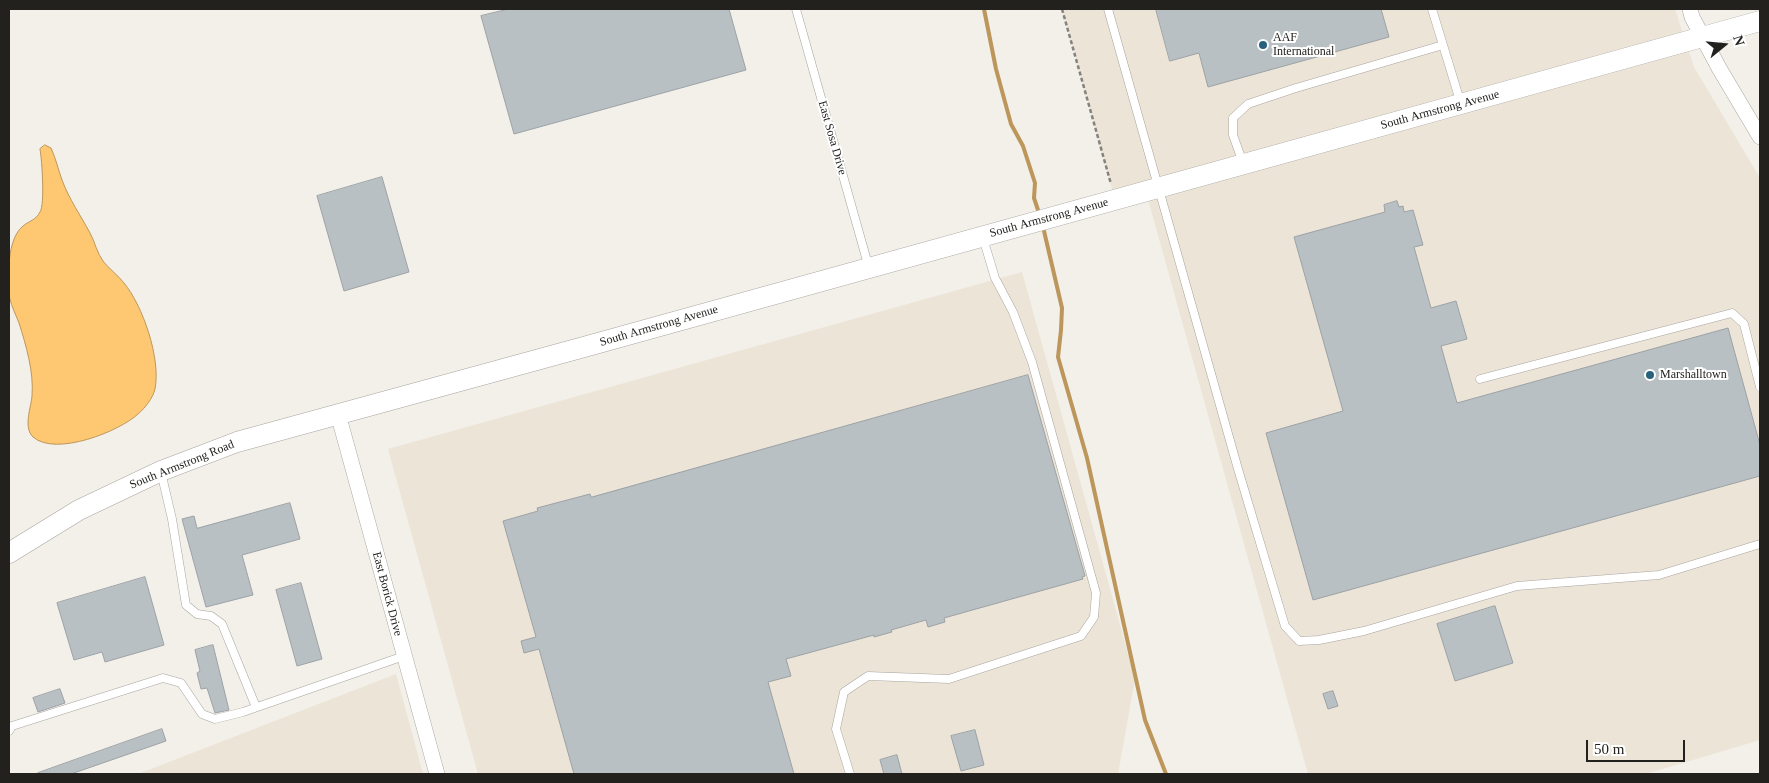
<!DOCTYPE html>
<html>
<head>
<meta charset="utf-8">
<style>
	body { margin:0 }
	#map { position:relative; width:1769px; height:783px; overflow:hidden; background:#f3efe9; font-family:"Times New Roman",serif }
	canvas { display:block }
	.frame { position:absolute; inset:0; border:10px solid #22211e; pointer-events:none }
	.north { position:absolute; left:1699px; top:20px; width:50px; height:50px; -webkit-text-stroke:4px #fff; paint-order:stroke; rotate:73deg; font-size:14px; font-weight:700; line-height:20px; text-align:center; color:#22211e }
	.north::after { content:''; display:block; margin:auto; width:18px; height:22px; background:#22211e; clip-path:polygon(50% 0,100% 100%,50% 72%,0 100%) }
	.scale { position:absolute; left:1586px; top:740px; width:99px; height:22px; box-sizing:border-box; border:2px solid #22211e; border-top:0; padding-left:6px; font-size:15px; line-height:18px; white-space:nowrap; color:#22211e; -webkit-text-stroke:4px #fff; paint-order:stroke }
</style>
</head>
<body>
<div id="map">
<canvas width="1769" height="783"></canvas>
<div class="frame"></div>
<div class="north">N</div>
<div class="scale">50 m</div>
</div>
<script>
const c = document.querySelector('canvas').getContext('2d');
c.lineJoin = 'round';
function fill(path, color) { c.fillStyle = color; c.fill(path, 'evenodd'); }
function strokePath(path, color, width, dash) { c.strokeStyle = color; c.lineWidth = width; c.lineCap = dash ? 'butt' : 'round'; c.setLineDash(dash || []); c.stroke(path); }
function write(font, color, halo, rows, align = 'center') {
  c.font = font + ' "Times New Roman",serif'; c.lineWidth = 4; c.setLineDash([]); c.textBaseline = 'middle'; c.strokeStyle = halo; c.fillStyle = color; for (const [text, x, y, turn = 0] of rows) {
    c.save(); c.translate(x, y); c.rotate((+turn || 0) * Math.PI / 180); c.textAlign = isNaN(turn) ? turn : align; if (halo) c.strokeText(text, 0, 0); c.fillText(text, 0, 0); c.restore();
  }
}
const built = new Path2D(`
	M1062 9H1675L1694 67 1760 178V740L1646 774H1308L1146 192 1115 200Z
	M1022 272 1135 679 1118 774H478L388 449Z
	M396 674 423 774H138Z`);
const water = new Path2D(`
	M45 145 51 148C56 159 58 169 62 180 69 199 81 216 90 233 95 242 97 253 103 261 109 269 118 275 124 283 143 306 161 359 155 389 153 398 145 408 138 414 120 431 56 457 33 437 23 427 31 408 32 396 34 372 26 345 19 323 15 313 10 303 9 294 7 285 8 273 9 264 10 251 13 234 23 226 29 221 36 220 40 212 45 205 42 160 40 149Z`);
const stream = new Path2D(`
	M984 9 996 69 1011 124 1023 146 1035 183 1034 198 1038 210
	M1044 231 1062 308 1061 330 1058 357 1087 458 1145 720 1166 774`);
const building = new Path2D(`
	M509 9H729L746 70 514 134 481 16Z
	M1156 9H1381L1389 37 1208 87 1199 53 1170 61Z
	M382 177 409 272 344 291 317 196Z
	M1397 201 1399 207 1403 206 1404 212 1413 210 1423 245 1414 247 1431 308 1456 301 1467 339 1441 346 1457 403 1728 328 1760 445V476L1313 600 1266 433 1343 411 1294 237 1385 212 1384 205Z
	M1028 375 1085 576 1082 577 1083 579 944 618 945 622 928 627 926 620 891 630 892 632 874 637V635L786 659 791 676 768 682 794 774H574L539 649 524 653 521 641 536 637 503 521 538 511 537 508 590 494 591 497Z
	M290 503 300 539 242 555 253 595 206 607 182 519 194 516 197 528Z
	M145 577 164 645 105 662 102 652 74 660 57 603Z
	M301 583 322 659 297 666 276 590Z
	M1495 606 1513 663 1455 681 1437 624Z
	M213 645 229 710 215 713 207 688 201 689 197 673 200 671 195 650Z
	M60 689 65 703 38 712 33 698Z
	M1333 691 1338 706 1328 709 1323 694Z
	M162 729 166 741 71 774H39L38 773Z
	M975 730 984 765 961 771 951 736Z
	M897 755 902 774H884L880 760Z`);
const path = new Path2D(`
	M1062 9 1111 184`);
const lane = new Path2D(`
	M796 9 869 268
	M1108 9 1238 469 1285 626 1299 641 1319 640 1364 631 1517 586 1659 575 1760 544
	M1432 9 1443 45
	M1243 163 1233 135V118L1248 104 1296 88 1443 45 1461 104
	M1480 379 1732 313 1744 324 1760 387
	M161 472 172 519 186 605 197 614 211 616 222 624 256 707
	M9 731 12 726 163 678 181 683 202 714 215 719 243 712 404 656
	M850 774 836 729 844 692 868 676 949 679 1081 636 1094 617 1096 593 1032 362 1013 312 995 278 983 238`);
const street = new Path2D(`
	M1690 9 1692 17 1719 68 1760 137
	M338 414 437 774`);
const secondary = new Path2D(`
	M9 553 79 510 161 471 237 442 584 347 1760 21`);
const markers = [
	[1263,45,5,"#28617b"],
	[1650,375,5,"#28617b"]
];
const poiNames = [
	["AAF",1273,38],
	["International",1273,52],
	["Marshalltown",1660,375]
];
const streetNames = [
	["South Armstrong Avenue",1440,110,-15],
	["East Sosa Drive",832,138,74],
	["South Armstrong Avenue",1049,218,-15],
	["South Armstrong Avenue",659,326,-16],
	["South Armstrong Road",182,465,-22],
	["East Borick Drive",387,594,75]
];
fill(built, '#ece4d7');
fill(water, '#fec873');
strokePath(water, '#bc965a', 1);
strokePath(stream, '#bc965a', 4);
fill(building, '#b9c0c3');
strokePath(building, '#9ca2a6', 1);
strokePath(lane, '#a9a5a0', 9);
strokePath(street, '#a9a5a0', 16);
strokePath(secondary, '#a9a5a0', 21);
strokePath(path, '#85827e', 2.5, [4, 2.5]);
strokePath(lane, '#fff', 8);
strokePath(street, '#fff', 15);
strokePath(secondary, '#fff', 20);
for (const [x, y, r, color] of markers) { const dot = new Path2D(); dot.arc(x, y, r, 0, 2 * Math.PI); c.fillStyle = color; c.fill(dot); strokePath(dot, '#fff', 2); }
write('12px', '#22211e', '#fff', poiNames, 'left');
write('12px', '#22211e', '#fff', streetNames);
</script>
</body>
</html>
